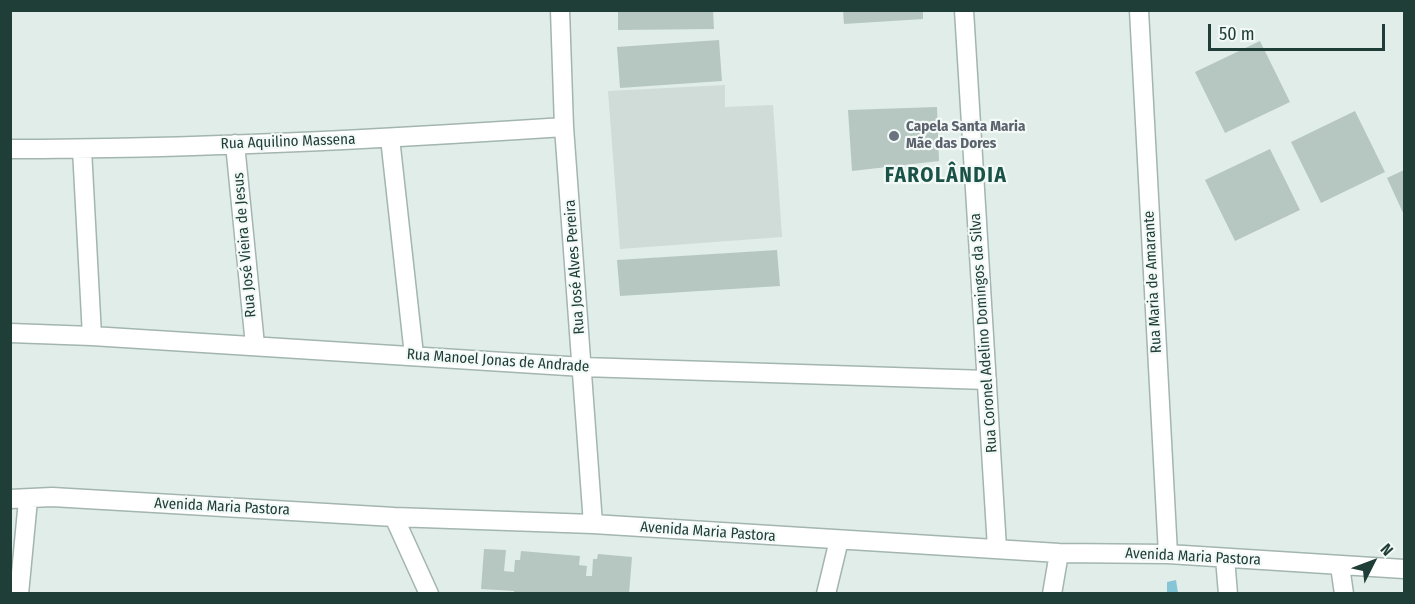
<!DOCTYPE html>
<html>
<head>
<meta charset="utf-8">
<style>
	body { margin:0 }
	#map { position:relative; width:1415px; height:604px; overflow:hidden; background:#e1ede8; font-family:"Fira Sans Condensed",sans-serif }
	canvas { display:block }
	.frame { position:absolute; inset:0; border:12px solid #203e38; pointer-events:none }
	.north { position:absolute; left:1343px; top:532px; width:60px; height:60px; -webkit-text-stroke:4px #f2f9f6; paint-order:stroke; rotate:48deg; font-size:16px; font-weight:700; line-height:24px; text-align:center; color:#203e38 }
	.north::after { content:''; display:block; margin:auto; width:21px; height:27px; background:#203e38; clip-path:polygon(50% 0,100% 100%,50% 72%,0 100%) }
	.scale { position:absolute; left:1208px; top:24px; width:177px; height:27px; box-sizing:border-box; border:3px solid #203e38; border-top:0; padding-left:8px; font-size:18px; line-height:21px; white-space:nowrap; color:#203e38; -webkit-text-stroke:4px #f2f9f6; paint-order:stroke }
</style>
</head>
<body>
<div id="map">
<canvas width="1415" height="604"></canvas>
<div class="frame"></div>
<div class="north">N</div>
<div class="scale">50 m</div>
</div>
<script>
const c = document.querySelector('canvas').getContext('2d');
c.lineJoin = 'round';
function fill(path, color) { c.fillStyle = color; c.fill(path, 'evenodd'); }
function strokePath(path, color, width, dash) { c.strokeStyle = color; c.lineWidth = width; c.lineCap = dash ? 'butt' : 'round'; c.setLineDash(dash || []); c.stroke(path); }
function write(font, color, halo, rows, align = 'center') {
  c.font = font + ' "Fira Sans Condensed",sans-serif'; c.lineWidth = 4.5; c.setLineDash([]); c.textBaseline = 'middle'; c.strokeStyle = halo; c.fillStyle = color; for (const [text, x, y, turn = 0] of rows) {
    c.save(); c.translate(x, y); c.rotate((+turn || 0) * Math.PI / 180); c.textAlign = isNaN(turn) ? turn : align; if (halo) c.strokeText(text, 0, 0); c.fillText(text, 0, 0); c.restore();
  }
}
const built = new Path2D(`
	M725 85V107L773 105 782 237 620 249 608 91Z`);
const water = new Path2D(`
	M1176 580 1178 593H1167V582Z`);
const building = new Path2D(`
	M618 10H713L714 29 618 30Z
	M843 10H923V19L844 24Z
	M719 40 722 81 620 88 617 47Z
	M1260 41 1290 102 1225 133 1195 72Z
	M937 107 939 161 852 171 848 110Z
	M1355 111 1385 172 1321 203 1291 142Z
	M1270 149 1300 210 1235 241 1205 180Z
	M1404 170V215L1387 178Z
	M777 250 780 286 620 296 617 260Z
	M484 549 506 550 504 571 514 572 515 560H520L521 551 580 556 579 565 587 566 586 576H592L593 559H597L598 554 632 557 629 594H514V591L481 589Z`);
const minor = new Path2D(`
	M560 10 564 127 593 524
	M964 10 997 548
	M1139 10 1168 554
	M390 138 414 355
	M235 144 255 345
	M10 149C195 149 380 139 564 127
	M82 149 92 336
	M10 333 92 336 583 367 987 380
	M10 499 52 497 394 517 593 524 1059 553 1168 554 1404 569
	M394 517 429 594
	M1225 558 1228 594
	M1340 566 1344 594
	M19 594 28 500
	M826 594 839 540
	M1052 594 1059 553`);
const markers = [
	[894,136,6,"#6b7280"]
];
const worshipNames = [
	["Capela Santa Maria",906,127],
	["Mãe das Dores",906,144]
];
const streetNames = [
	["Rua Aquilino Massena",288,142,-2],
	["Rua José Vieira de Jesus",245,245,-95],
	["Rua José Alves Pereira",575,267,-94],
	["Rua Maria de Amarante",1153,282,-93],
	["Rua Coronel Adelino Domingos da Silva",984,333,-94],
	["Rua Manoel Jonas de Andrade",498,361,4],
	["Avenida Maria Pastora",222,507,3],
	["Avenida Maria Pastora",708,532,4],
	["Avenida Maria Pastora",1193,557,3]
];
const districtNames = [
	["FAROLÂNDIA",946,176]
];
fill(built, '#cfdcd7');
fill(water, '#85c5d5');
fill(building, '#b6c7c1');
strokePath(minor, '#a3b5b0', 21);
strokePath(minor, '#fff', 18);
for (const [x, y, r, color] of markers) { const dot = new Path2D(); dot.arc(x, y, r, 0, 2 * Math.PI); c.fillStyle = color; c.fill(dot); strokePath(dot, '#f2f9f6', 2); }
write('bold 15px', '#5b616d', '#f2f9f6', worshipNames, 'left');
write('15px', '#203e38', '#f2f9f6', streetNames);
c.letterSpacing = '1.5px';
write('bold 21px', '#1b5247', '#f2f9f6', districtNames);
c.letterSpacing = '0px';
</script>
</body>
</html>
